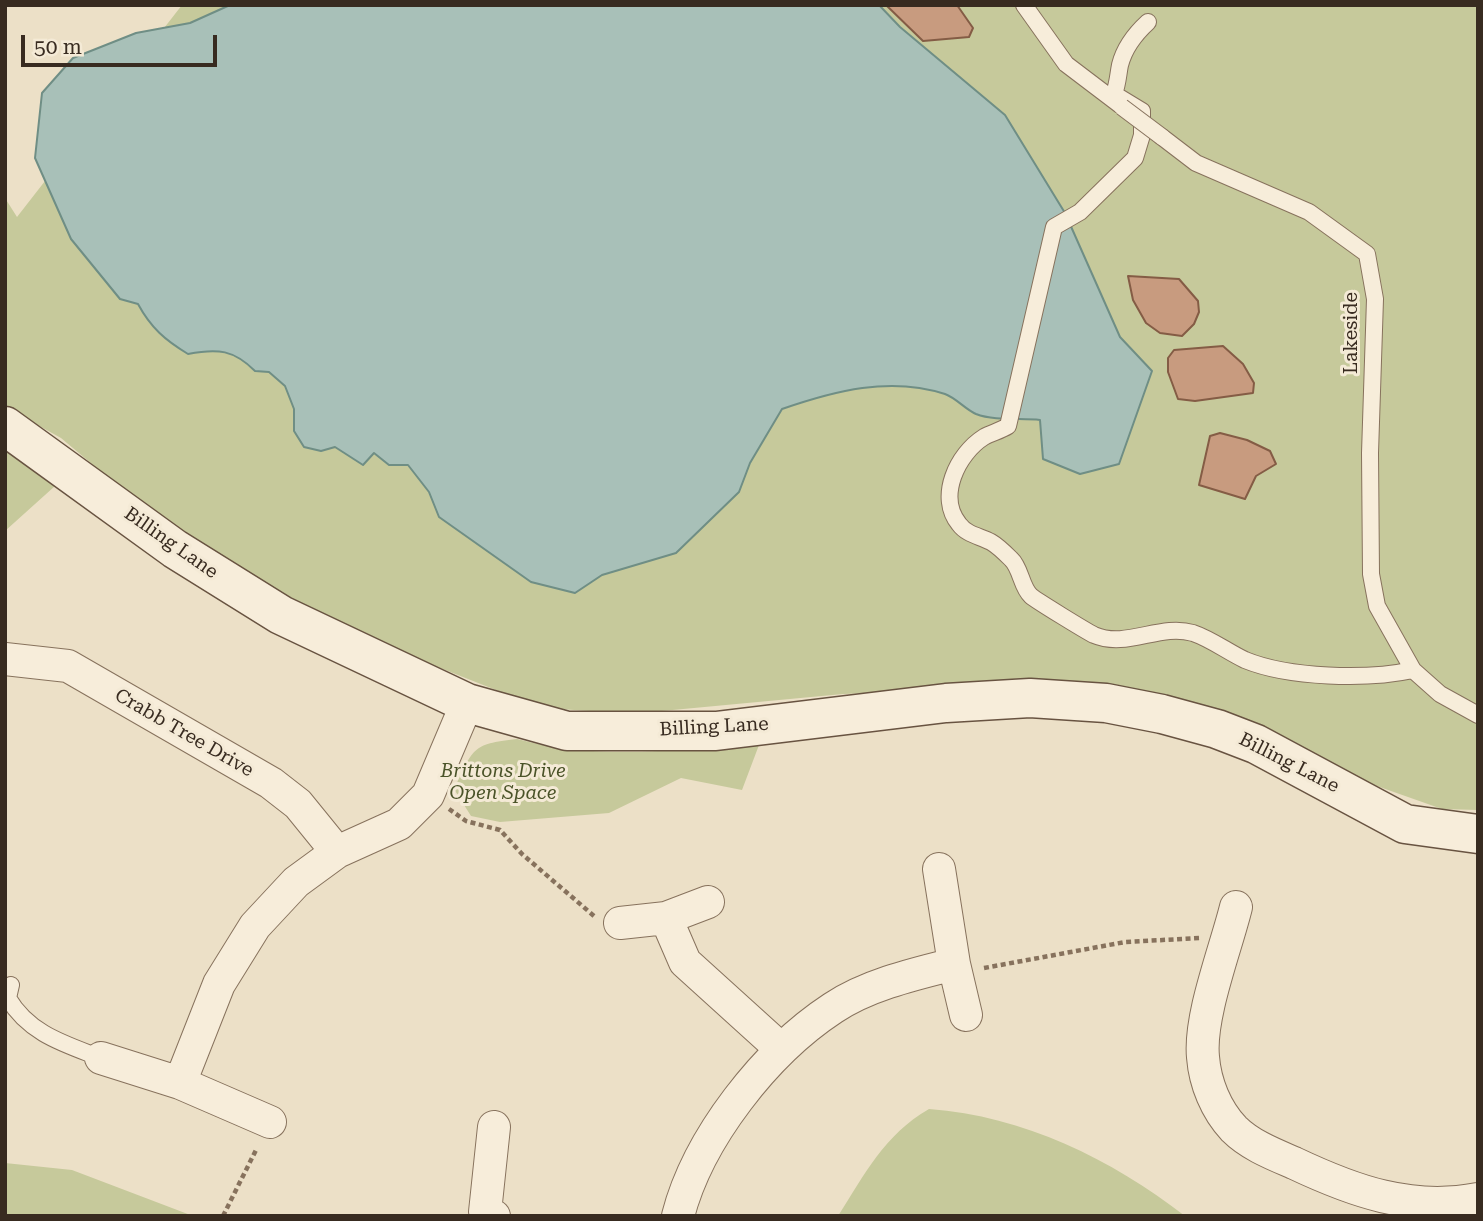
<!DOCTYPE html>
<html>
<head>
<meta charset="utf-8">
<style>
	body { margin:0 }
	#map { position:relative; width:1483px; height:1221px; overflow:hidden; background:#ece0c7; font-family:"Roboto Serif",serif }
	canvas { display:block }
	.frame { position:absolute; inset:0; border:7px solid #382b20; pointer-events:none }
	.scale { position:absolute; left:21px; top:35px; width:196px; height:32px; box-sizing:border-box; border:4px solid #382b20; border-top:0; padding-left:9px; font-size:21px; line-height:24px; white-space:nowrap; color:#382b20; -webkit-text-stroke:5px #f4ead6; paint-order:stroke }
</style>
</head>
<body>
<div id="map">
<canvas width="1483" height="1221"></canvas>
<div class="frame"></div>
<div class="scale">50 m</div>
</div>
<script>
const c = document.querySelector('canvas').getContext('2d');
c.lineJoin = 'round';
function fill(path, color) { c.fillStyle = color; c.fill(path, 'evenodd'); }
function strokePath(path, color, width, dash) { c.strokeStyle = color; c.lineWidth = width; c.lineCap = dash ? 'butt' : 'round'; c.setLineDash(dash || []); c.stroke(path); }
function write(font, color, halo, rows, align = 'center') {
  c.font = font + ' "Roboto Serif",serif'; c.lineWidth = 6; c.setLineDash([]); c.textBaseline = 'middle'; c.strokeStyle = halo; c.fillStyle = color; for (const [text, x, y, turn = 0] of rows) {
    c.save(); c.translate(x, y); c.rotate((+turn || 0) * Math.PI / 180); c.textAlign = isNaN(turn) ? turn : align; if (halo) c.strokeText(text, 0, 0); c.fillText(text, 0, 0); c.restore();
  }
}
const green = new Path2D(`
	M182 5H1478V810L1442 809 1357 779 1278 736 1185 700 1096 685 843 694 662 711 618 713 560 709 501 692 382 645 270 588 142 506 61 438 5 407V198L17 217Z
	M5 445 55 486 5 531Z
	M517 739C596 761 678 749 759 745L742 790 681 778 609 813 500 822 471 816 454 789C474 749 470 744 517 739Z
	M929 1109C1024 1116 1111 1159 1185 1216H838C865 1174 884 1135 929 1109Z
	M5 1163 72 1170 193 1216H5Z`);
const water = new Path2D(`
	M230 5H879L900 27 1005 115 1065 213 1120 337 1152 371 1119 464 1080 474 1043 459 1040 420C1021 418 994 421 976 414 965 409 956 398 945 394 890 376 834 391 782 409L750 463 739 492 676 553 602 575 575 593 531 582 439 517 429 492 408 465H389L374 453 363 465 335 447 321 451 304 447 294 431V409L285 386 269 372 255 371C234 350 218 348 188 354 165 340 151 328 138 304L120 299 71 239 35 158 42 93 73 58 136 33 190 23Z`);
const building = new Path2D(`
	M886 5H957L973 28 969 37 923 41Z
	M1128 276 1179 279 1198 301 1199 312 1194 324 1182 336 1160 333 1146 323 1133 300Z
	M1223 346 1243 364 1254 383 1253 393 1195 401 1178 399 1168 372V358L1174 350Z
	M1220 433 1247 440 1270 451 1276 464 1256 476 1245 499 1199 485 1210 436Z`);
const path = new Path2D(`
	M449 809 466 821 500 830 522 854 594 916
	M984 968 1125 942 1200 938
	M223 1216 257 1148`);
const lane = new Path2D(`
	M1024 5 1066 64 1120 105
	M1148 22C1136 33 1124 49 1120 65 1118 75 1118 83 1114 94L1142 111V135L1135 158 1080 212 1054 227 1008 426C1000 431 991 433 984 437 957 454 937 497 959 524 967 535 980 536 991 542 998 546 1005 553 1011 559 1021 568 1021 587 1031 596 1037 601 1086 631 1094 635 1127 649 1160 623 1193 633 1211 639 1228 652 1245 660 1289 678 1367 680 1413 670
	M1162 137 1196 163 1309 212 1367 254 1375 299 1370 453 1371 574 1377 606 1413 670 1440 694 1478 715
	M11 985 8 998C29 1034 65 1044 101 1058`);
const street = new Path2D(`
	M5 659 68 666 271 783 298 804 337 852
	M939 869 954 964 966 1015
	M1236 907C1226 948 1199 1016 1203 1057 1205 1083 1216 1110 1234 1129 1250 1145 1273 1154 1294 1163 1353 1191 1411 1212 1478 1199
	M666 918 685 962 781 1049
	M620 923 666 918 708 902
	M101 1058 180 1083 270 1122
	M180 1083 219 984 255 926 296 882 337 852 399 824 428 795 467 703
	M494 1216 485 1212 494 1127
	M678 1216C698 1138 766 1052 833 1008 867 985 914 974 954 964`);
const secondary = new Path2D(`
	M5 426 175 549 281 615 467 703 567 731H716L946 703 1030 698 1106 703 1162 714 1217 729 1256 744 1405 824 1478 834`);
const laneBridge = new Path2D(`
	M1122 107 1162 137`);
const streetNames = [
	["Lakeside",1351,333,-90],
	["Billing Lane",171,543,35],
	["Billing Lane",714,727,-3],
	["Crabb Tree Drive",184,733,30],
	["Billing Lane",1289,763,27]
];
const parkNames = [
	["Brittons Drive",503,771],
	["Open Space",503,793]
];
fill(green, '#c6c99b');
fill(water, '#a8c0b8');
strokePath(water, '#6f8e85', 2);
fill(building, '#c89b7f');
strokePath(building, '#845c45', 2);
strokePath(lane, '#87725d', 18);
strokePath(street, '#87725d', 34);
strokePath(secondary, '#685341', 41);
strokePath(path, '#87725d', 4.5, [5, 3.5]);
strokePath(lane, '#f7edda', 16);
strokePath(street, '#f7edda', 32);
strokePath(secondary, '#f7edda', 38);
strokePath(laneBridge, '#87725d', 18, []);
strokePath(laneBridge, '#f7edda', 16);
write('19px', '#382b20', '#f4ead6', streetNames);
write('italic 19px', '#4a5328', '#f4ead6', parkNames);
</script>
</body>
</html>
